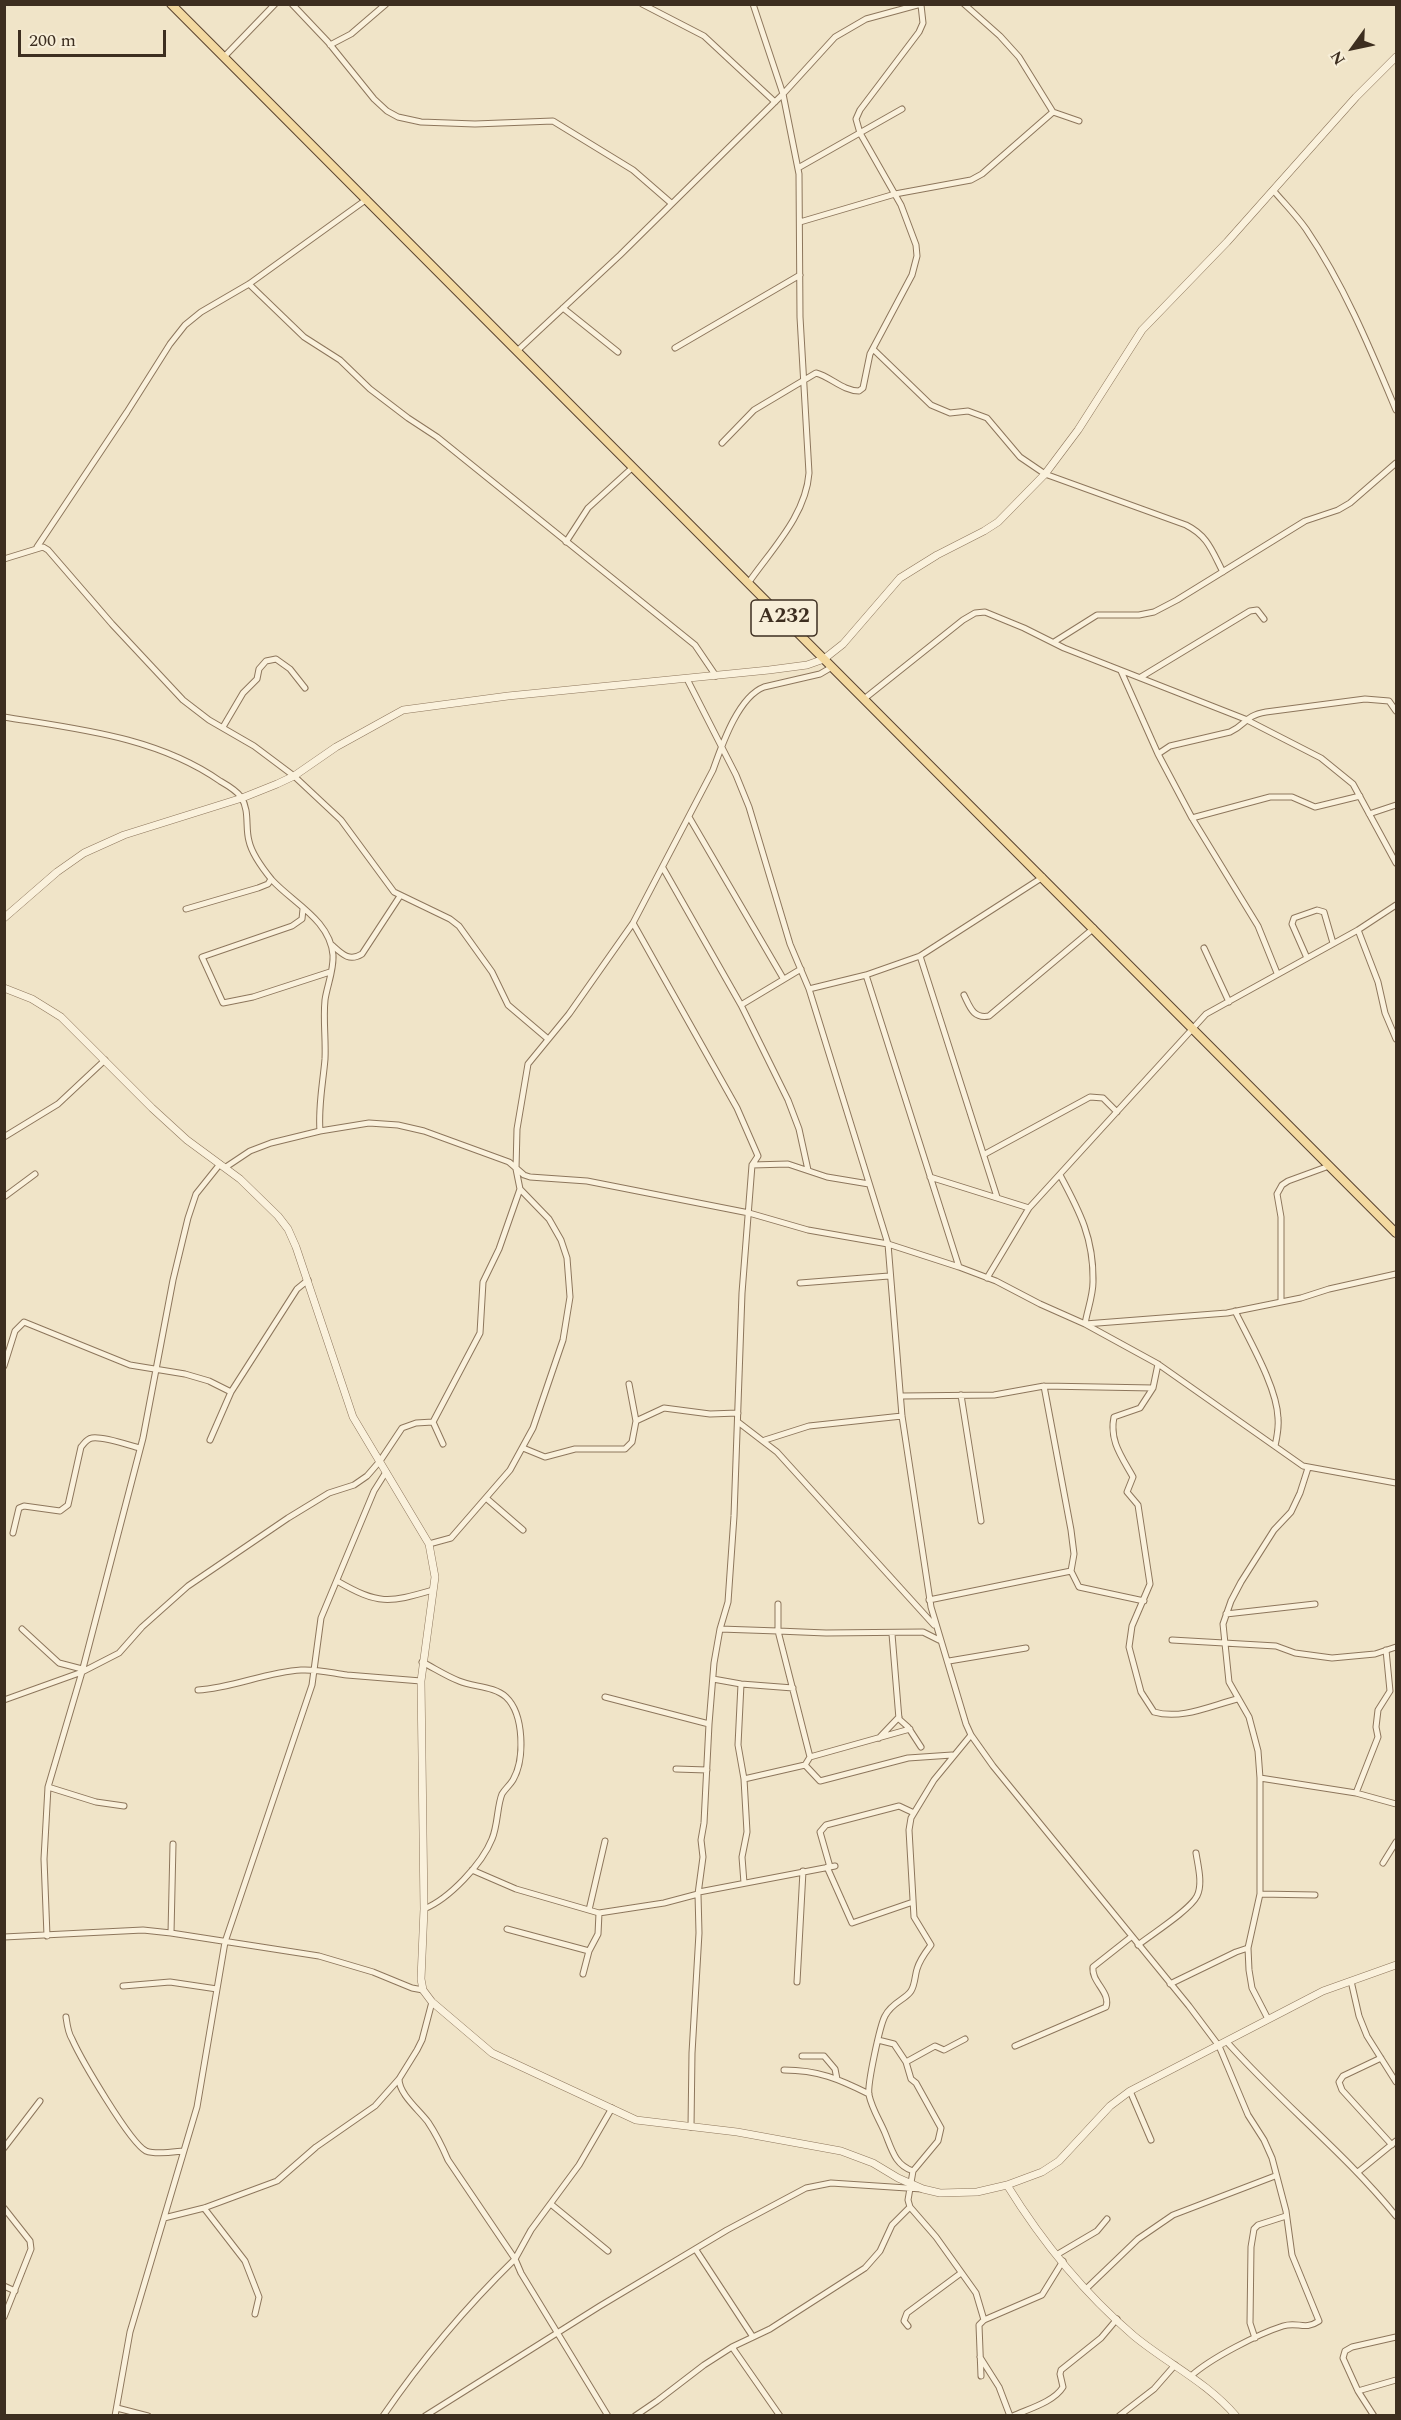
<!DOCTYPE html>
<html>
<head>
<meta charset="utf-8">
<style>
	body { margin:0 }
	#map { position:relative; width:1401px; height:2420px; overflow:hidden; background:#f0e4c8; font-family:Spectral,serif }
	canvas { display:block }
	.frame { position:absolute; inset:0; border:6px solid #3d2e20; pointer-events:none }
	.north { position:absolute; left:1323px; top:18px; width:60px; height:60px; -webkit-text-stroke:4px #f7eed8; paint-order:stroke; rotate:237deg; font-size:16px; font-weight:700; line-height:24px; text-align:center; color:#3d2e20 }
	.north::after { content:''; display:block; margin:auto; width:21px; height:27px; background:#3d2e20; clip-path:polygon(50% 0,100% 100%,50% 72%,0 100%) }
	.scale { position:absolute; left:18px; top:30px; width:148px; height:27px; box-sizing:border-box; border:3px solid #3d2e20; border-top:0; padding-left:8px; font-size:18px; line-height:21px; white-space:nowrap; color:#3d2e20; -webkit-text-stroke:4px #f7eed8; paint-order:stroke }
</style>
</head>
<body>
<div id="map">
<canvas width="1401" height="2420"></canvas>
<div class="frame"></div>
<div class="north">N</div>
<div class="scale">200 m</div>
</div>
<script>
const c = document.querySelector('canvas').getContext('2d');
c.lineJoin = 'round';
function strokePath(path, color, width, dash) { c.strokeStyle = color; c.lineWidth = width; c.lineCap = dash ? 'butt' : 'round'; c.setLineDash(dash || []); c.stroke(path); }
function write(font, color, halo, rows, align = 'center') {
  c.font = font + ' Spectral,serif'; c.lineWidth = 4.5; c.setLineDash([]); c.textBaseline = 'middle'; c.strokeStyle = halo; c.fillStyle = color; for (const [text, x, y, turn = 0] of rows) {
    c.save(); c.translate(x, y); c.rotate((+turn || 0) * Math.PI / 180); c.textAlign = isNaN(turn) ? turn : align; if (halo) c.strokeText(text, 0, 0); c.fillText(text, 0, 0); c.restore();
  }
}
const minor = new Path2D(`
	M292 4 328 42 374 99 387 111 398 117 421 122 475 124 553 121 633 170 671 203
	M642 4 704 36 775 102
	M964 4 1000 36 1019 57 1053 112 1079 121
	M330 45 351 34 386 4
	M224 57 275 4
	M798 168 902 109
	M1273 190C1284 203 1296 215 1306 229 1344 285 1370 348 1396 410
	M800 222 895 194 971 180 982 174 1053 112
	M249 284 304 337 340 360 370 389 408 418 437 437 695 645 716 676
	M563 308 618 352
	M675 348 800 275
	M873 349 931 405 950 413 968 411 987 418 1020 457 1045 474 1186 525C1208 536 1212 551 1223 572
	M517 351 620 255 783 94 835 37 866 19 921 4
	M722 443 754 410 816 373C831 377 843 391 859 391L863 388 870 354 912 275 917 256 916 245 901 205 860 133 856 119 860 110 919 32 923 23 921 5
	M566 542 588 508 633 467
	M37 547 127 412 170 344 185 325 201 312 249 284 367 199
	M4 559 43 547 48 550 112 624 183 700 209 720 254 746 294 776 341 820 394 892 450 919 459 926 492 972 508 1005 548 1039
	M749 582C772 549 806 515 809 473L800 317 799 174 783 94 753 4
	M1054 642 1097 615H1139L1154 612 1177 600 1305 521 1338 510 1350 503 1396 463
	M1121 671 1158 754 1192 818 1258 926 1277 973
	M1141 677 1250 611 1257 610 1264 619
	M687 679 736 775 749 807 790 944 809 989 888 1244 902 1416 931 1607 966 1724 971 1735 993 1766 1189 2006 1219 2046 1248 2115 1264 2140 1272 2158 1286 2211 1292 2255 1319 2321C1304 2331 1298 2321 1283 2326 1258 2334 1211 2358 1191 2376
	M864 699 963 620 975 613 985 612 1024 628 1064 648 1245 719 1321 758 1353 784 1396 863
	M4 717C78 729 157 737 220 781 227 785 236 790 241 797 250 811 245 827 249 841 252 855 263 869 272 880 293 903 330 920 333 955 334 970 327 986 325 1000 323 1020 326 1039 325 1059 323 1083 318 1106 320 1131
	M223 727 243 693 257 679 259 669 266 661 276 659 290 669 305 688
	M1158 754 1170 746 1230 732C1247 724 1244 716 1266 712L1365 699 1389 701 1396 711
	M1369 814 1396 805
	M689 817 783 978
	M1192 818 1270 797H1292L1315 807 1360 796
	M663 868 741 1005 788 1100 799 1129 808 1170
	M186 909 258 888 268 884 271 879
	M303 909 302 919 292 926 202 957 223 1003 253 997 330 972
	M633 923 737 1108 758 1156 752 1165 742 1293 734 1516 728 1602 720 1629 714 1663 709 1724 704 1823 701 1840 703 1857 698 1894 699 1933 692 2053 691 2127
	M1358 930 1378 982 1385 1013 1396 1039
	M332 945C342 954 349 962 362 954L400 896
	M1204 948 1229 1002
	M920 956 997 1197
	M1307 958 1292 924 1294 918 1317 910 1324 912 1333 943
	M866 975 959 1267
	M809 989 866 975 920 956 1043 877
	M964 995C970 1007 973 1019 989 1016L1094 928
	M741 1005 801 969
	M4 1137 58 1104 105 1060
	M985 1154 1090 1097 1103 1098 1117 1112
	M752 1165 788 1164 827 1177 869 1184
	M226 1167 250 1151 271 1143 320 1131 369 1123 398 1125 424 1131 509 1162 524 1175 530 1177 587 1181 749 1213 808 1230 888 1244 959 1267 996 1281 1040 1304 1085 1324 1158 1364 1303 1466 1396 1483
	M1060 1175C1080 1212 1094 1239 1093 1282 1093 1296 1087 1311 1085 1324L1227 1313 1301 1298 1329 1289 1396 1274
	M930 1177 1029 1208
	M4 1197 35 1174
	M987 1278 1029 1208 1206 1014 1358 930 1396 905
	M800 1283 889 1276
	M1281 1301V1217L1277 1194 1282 1185 1288 1181 1329 1166
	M1235 1311C1249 1340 1277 1387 1278 1418 1279 1427 1277 1437 1275 1446
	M1158 1364 1153 1388 1140 1408 1114 1417C1109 1441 1122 1457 1133 1477L1127 1492 1138 1505 1150 1584 1132 1626 1129 1647 1141 1692 1154 1712C1181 1720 1210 1706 1237 1699
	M4 1366 15 1331 24 1322 130 1365 185 1374 209 1381 231 1392
	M629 1384 636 1421
	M961 1395 981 1521
	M902 1396 994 1395 1044 1386 1153 1388
	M738 1422 777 1452 934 1625
	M210 1440 231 1392 297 1289 308 1280
	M765 1440 809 1426 902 1416
	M443 1444 433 1422 480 1333 483 1282 499 1249 520 1189
	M523 1448 545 1457 575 1449H625L632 1442 636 1421 664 1408 710 1414 738 1413
	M486 1498 523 1530
	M13 1533 19 1508 24 1506 60 1511 68 1505 81 1447C84 1444 86 1439 92 1438 103 1436 128 1445 140 1448
	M429 1544 451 1538 510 1470 533 1428 563 1340 570 1297 567 1258 561 1240 549 1219 520 1189 516 1169 517 1129 528 1064 569 1014 633 923 713 770C722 745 738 697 764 687L820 674 832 667
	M1071 1571 1079 1587 1144 1601
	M337 1581C379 1605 388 1603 433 1590
	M929 1600 1071 1571 1074 1554 1071 1530 1044 1386
	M1226 1614 1315 1604
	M22 1629 59 1663 82 1669
	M720 1629 778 1631V1604
	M892 1634 899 1719 908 1727 921 1747
	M1172 1640 1276 1646 1295 1653 1332 1658 1375 1654 1396 1647
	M949 1661 1026 1648
	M422 1662C434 1668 446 1676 459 1681 473 1687 494 1686 506 1697 524 1714 525 1759 513 1780 510 1785 505 1789 502 1794 497 1806 498 1825 492 1839 482 1864 449 1899 424 1909
	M713 1679 741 1684 793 1688
	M741 1684 738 1745 744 1779 747 1832 742 1857 744 1883
	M198 1690C233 1688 266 1672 301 1670 317 1669 332 1673 347 1675 372 1677 396 1679 421 1681
	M605 1697 709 1724
	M4 1700 82 1672 119 1653 142 1627 188 1586 288 1518 329 1493 354 1485 367 1476 380 1461 402 1428 416 1423 433 1422
	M910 1729 810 1757 805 1765 820 1781 908 1758 952 1755
	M879 1738 899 1717
	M810 1757 778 1631 826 1633 923 1632 939 1640
	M676 1769 707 1770
	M1260 1778 1356 1793 1396 1804
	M744 1779 805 1765
	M48 1787 96 1802 124 1806
	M1356 1793 1378 1737 1376 1727 1378 1710 1390 1691 1386 1650
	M1383 1863 1396 1842
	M827 1867 852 1923 913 1902
	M830 1867 820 1832 826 1825 899 1806 914 1813
	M472 1870 516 1889 599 1913 664 1903 698 1894
	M699 1892 835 1866
	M1260 1894 1315 1895
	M589 1910 605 1841
	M507 1929 589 1951
	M171 1933 173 1844
	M47 1936 44 1859 48 1787 82 1672 143 1438 173 1280 188 1218 196 1194 220 1164
	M4 1937 143 1930 171 1933 319 1956 373 1972 412 1988 423 1990
	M1138 1945C1152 1934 1190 1910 1197 1896 1203 1884 1198 1866 1196 1853
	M583 1974 589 1951 598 1934 599 1913
	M1351 1981 1359 2016 1367 2036 1396 2082
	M797 1982 803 1871
	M1170 1984 1236 1952 1248 1948
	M123 1986 170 1982 217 1989
	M66 2017C67 2024 68 2033 72 2039 81 2059 130 2143 146 2151 156 2155 173 2152 183 2151
	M1268 2019 1252 1988 1249 1970 1248 1948 1260 1894V1778L1258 1751 1249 1717 1229 1682 1223 1624 1231 1601 1241 1582 1274 1530 1291 1512 1300 1493 1308 1468
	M878 2040 894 2044 906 2062 911 2079 916 2083 941 2128 938 2141 913 2171 908 2200 910 2207 936 2237 976 2293 984 2320
	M1227 2042C1281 2103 1345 2153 1396 2216
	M1015 2046 1106 2007C1111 1992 1091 1982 1093 1967L1131 1937
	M802 2056H824L835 2069 837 2079
	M1381 2058 1343 2076 1339 2082 1342 2090 1392 2145
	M906 2062 935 2046 944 2050 965 2039
	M784 2070C818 2070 839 2079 869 2094
	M1130 2091 1151 2140
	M4 2148 40 2101
	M913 2171C895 2165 892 2150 885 2133 880 2121 872 2109 869 2095 867 2085 880 2025 885 2016 892 2002 905 2000 911 1991 915 1985 915 1975 917 1969 920 1959 925 1953 931 1945L914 1917 909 1830 911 1818 934 1780 971 1735
	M1358 2172 1396 2141
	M552 2205 608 2251
	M4 2208 30 2241 31 2249 4 2317
	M204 2208 245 2261 259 2297 255 2314
	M164 2218 204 2208 277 2181 316 2147 375 2106 399 2079 417 2050 422 2040 432 2002
	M696 2250 753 2337
	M1058 2254 1097 2231 1107 2219
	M4 2286 15 2291
	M1087 2288 1138 2239 1173 2215 1275 2176
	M908 2326 904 2321 907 2313 961 2273
	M1255 2338 1250 2323 1251 2247 1254 2229 1258 2225 1286 2216
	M732 2347 780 2416
	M980 2357 999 2387 1010 2416
	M981 2376 979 2325 984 2320 1042 2295 1063 2261
	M1358 2391 1343 2358 1345 2351 1352 2347 1396 2337
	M117 2408 148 2416
	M115 2416 130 2332 197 2107 225 1942 312 1685 321 1618 374 1491 386 1472
	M383 2416C422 2359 466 2307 515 2259L448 2160C442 2146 436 2134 428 2122 419 2110 399 2094 399 2079
	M425 2416 600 2306 727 2230 806 2188 831 2183 922 2189
	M608 2416 521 2273 515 2259 531 2230 579 2165 612 2108
	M635 2416 657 2401 704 2365 732 2347 770 2329 865 2268 880 2251 892 2225 910 2207
	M1013 2416C1028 2409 1054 2402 1063 2387L1060 2374 1061 2370 1101 2338 1117 2319
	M1119 2416 1154 2389 1175 2365
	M1374 2416 1358 2391 1396 2380`);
const tertiary = new Path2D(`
	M4 918 57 872 84 853 124 835 242 798 277 784 294 776 336 747 403 710 508 696 769 670 807 665 824 659 843 644 900 578 937 555 984 531 998 522 1045 474 1078 430 1142 330 1227 242 1356 97 1396 57
	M4 988 32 999 61 1017 152 1108 187 1140 240 1179 278 1216 288 1229 296 1247 353 1417 429 1544 435 1577 421 1681 424 1909 421 1979 423 1990 432 2002 492 2053 636 2120 737 2132 841 2151 873 2163 898 2178 923 2189 940 2193 977 2192 1007 2185 1042 2172 1059 2161 1110 2106 1130 2091 1323 1991 1396 1965
	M1007 2185C1041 2240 1085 2294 1134 2336 1168 2364 1207 2382 1236 2416`);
const primary = new Path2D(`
	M171 4 1396 1233`);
const shields = [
	[784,618,66]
];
const shieldNames = [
	["A232",784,618]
];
strokePath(minor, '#8d765c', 7);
strokePath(tertiary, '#8d765c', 8);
strokePath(primary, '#5b4430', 10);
strokePath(minor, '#faf1dc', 5);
strokePath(tertiary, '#faf1dc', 7);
strokePath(primary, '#f3d9a0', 8);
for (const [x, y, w] of shields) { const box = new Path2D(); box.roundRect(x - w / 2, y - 18, w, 36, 4.5); c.fillStyle = '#f7eed8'; c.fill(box); strokePath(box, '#3d2e20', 1.5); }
write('bold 21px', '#3d2e20', null, shieldNames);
</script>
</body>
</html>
